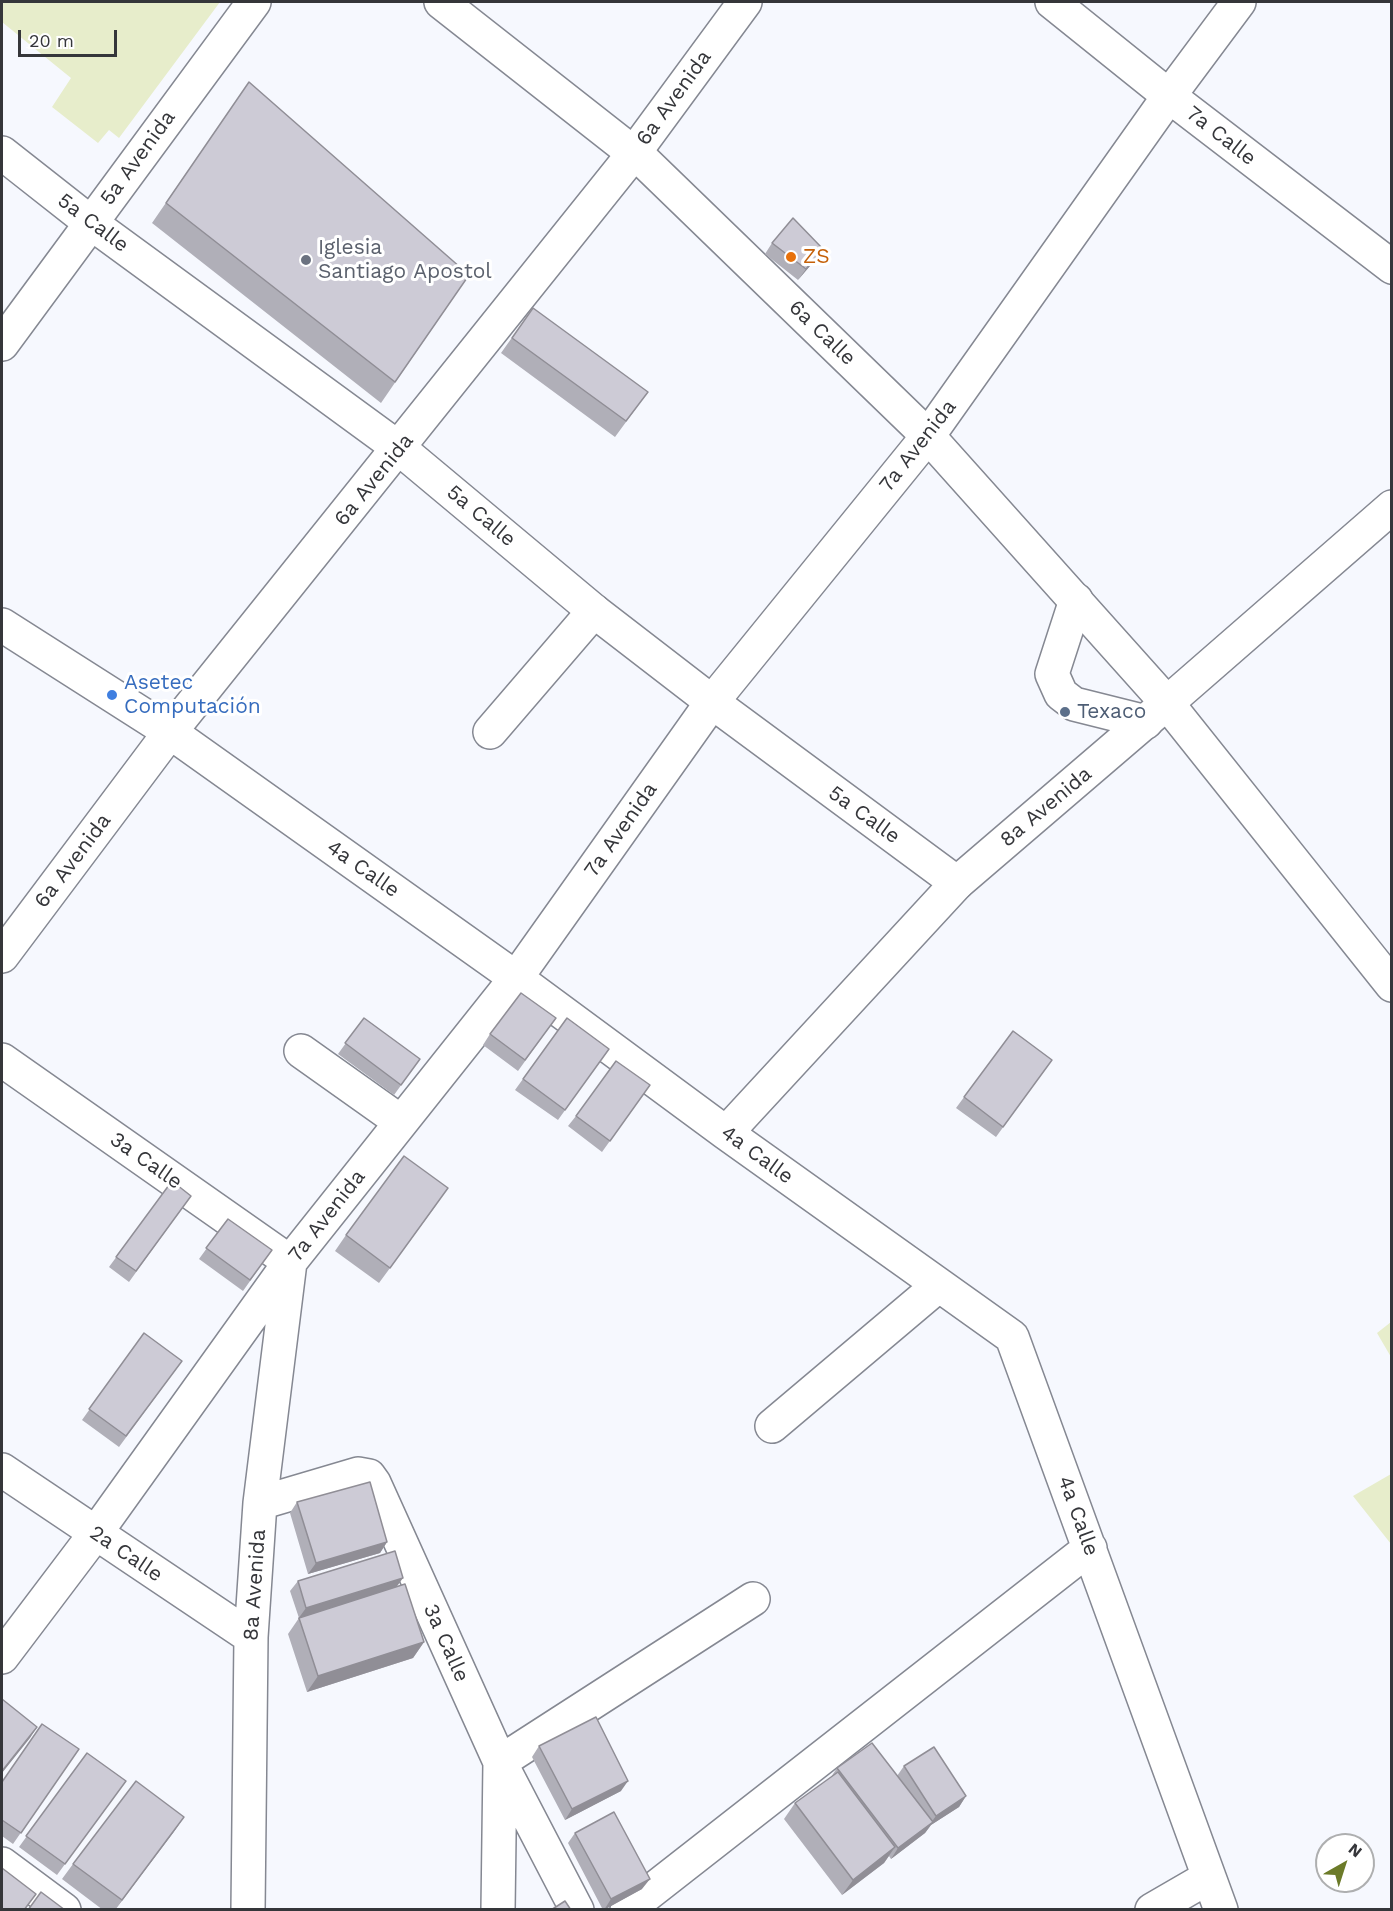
<!DOCTYPE html>
<html>
<head>
<meta charset="utf-8">
<style>
	body { margin:0 }
	#map { position:relative; width:1393px; height:1911px; overflow:hidden; background:#f6f8fe; font-family:"Work Sans",sans-serif }
	canvas { display:block }
	.frame { position:absolute; inset:0; border:3px solid #35363a; pointer-events:none }
	.north { position:absolute; left:1315px; top:1833px; width:60px; height:60px; box-sizing:border-box; background:#fff; border:2px solid #aeafb0; border-radius:50%; rotate:39deg; font-size:16px; font-weight:700; line-height:24px; text-align:center; color:#35363a }
	.north::after { content:''; display:block; margin:auto; width:21px; height:27px; background:#6c7b29; clip-path:polygon(50% 0,100% 100%,50% 72%,0 100%) }
	.scale { position:absolute; left:18px; top:30px; width:99px; height:27px; box-sizing:border-box; border:3px solid #35363a; border-top:0; padding-left:8px; font-size:18px; line-height:21px; white-space:nowrap; color:#35363a; -webkit-text-stroke:4px #fff; paint-order:stroke }
</style>
</head>
<body>
<div id="map">
<canvas width="1393" height="1911"></canvas>
<div class="frame"></div>
<div class="north">N</div>
<div class="scale">20 m</div>
</div>
<script>
const c = document.querySelector('canvas').getContext('2d');
c.lineJoin = 'round';
function fill(path, color) { c.fillStyle = color; c.fill(path, 'evenodd'); }
function strokePath(path, color, width, dash) { c.strokeStyle = color; c.lineWidth = width; c.lineCap = dash ? 'butt' : 'round'; c.setLineDash(dash || []); c.stroke(path); }
function write(font, color, halo, rows, align = 'center') {
  c.font = font + ' "Work Sans",sans-serif'; c.lineWidth = 6; c.setLineDash([]); c.textBaseline = 'middle'; c.strokeStyle = halo; c.fillStyle = color; for (const [text, x, y, turn = 0] of rows) {
    c.save(); c.translate(x, y); c.rotate((+turn || 0) * Math.PI / 180); c.textAlign = isNaN(turn) ? turn : align; if (halo) c.strokeText(text, 0, 0); c.fillText(text, 0, 0); c.restore();
  }
}
const green = new Path2D(`
	M2 2H220L119 138 109 130 98 143 52 107 71 78 2 22Z
	M1391 1322V1357L1377 1333Z
	M1391 1474V1544L1353 1496Z`);
const minor = new Path2D(`
	M1052 2 1169 96 1392 267
	M2 344 254 2
	M1076 600 1052 674 1061 694 1074 704 1146 722
	M2 625 170 732 516 978 726 1133 1012 1337 1221 1910
	M1167 703 1392 507
	M490 732 594 611
	M2 956 170 732 634 153 745 2
	M301 1051 401 1122
	M2 1060 290 1262 260 1503 251 1637 248 1910
	M726 1133 957 883
	M772 1426 939 1285
	M2 1470 251 1637
	M260 1503 358 1474 369 1476 374 1483 500 1762 577 1910
	M2 1657 95 1534 290 1262 516 978 712 702 928 436 1169 96 1239 2
	M2 1864 64 1910
	M498 1910 500 1762 753 1599
	M627 1910 1090 1548
	M1152 1910 1209 1877`);
const major = new Path2D(`
	M441 2 646 163 928 436 1167 703 1392 985
	M2 153 91 223 400 449 594 611 712 702 957 883 1167 703`);
const wall = new Path2D(`
	M249 82 469 275 381 403 152 223Z
	M772 243 823 249 815 260 798 280 765 254Z
	M533 308 637 407 615 437 501 353Z
	M364 1018 420 1059 394 1095 338 1054Z
	M556 1018 518 1071 483 1045 490 1034Z
	M567 1018 609 1049 558 1120 515 1090Z
	M1013 1031 1052 1060 996 1137 956 1108Z
	M650 1085 602 1152 568 1126 576 1116Z
	M172 1181 191 1196 129 1282 109 1267Z
	M437 1204 379 1283 335 1251 346 1235Z
	M228 1219 272 1250 243 1291 199 1259Z
	M144 1333 182 1361 119 1447 82 1420Z
	M297 1502 387 1542 380 1553 308 1574 290 1513Z
	M298 1581 397 1587 424 1642 413 1658 307 1692 288 1634 299 1618 290 1591Z
	M539 1746 621 1791 565 1820 532 1757Z
	M79 1749 13 1844 2 1836V1782Z
	M87 1753 126 1781 57 1875 19 1847Z
	M904 1766 966 1796 959 1807 931 1825 925 1833 891 1859 889 1856 884 1863 842 1895 784 1819 795 1803 831 1777 837 1768 897 1776Z
	M184 1817 115 1910H103L62 1879 73 1864Z
	M575 1833 642 1889 603 1910 568 1843Z`);
const shadedWall = new Path2D(`
	M823 249 815 260 798 280 806 269Z
	M387 1542 380 1553 308 1574 316 1563Z
	M403 1578 395 1589 298 1619 306 1608Z
	M424 1642 413 1658 307 1692 318 1676Z
	M37 1727 30 1738 2 1773V1771Z
	M628 1781 621 1791 565 1820 572 1809Z
	M966 1796 959 1807 931 1825 925 1833 891 1859 898 1848 930 1824 936 1816Z
	M184 1817 173 1833 115 1910 122 1900Z
	M895 1847 884 1863 842 1895 853 1880Z
	M650 1879 642 1889 604 1910 611 1899Z`);
const building = new Path2D(`
	M249 82 469 275 395 382 166 203Z
	M793 218 823 249 806 269 772 243Z
	M533 308 648 392 626 421 512 338Z
	M521 993 556 1018 525 1060 490 1034Z
	M364 1018 420 1059 401 1085 345 1043Z
	M567 1018 609 1049 565 1110 523 1079Z
	M1013 1031 1052 1060 1003 1127 964 1097Z
	M616 1061 650 1085 610 1141 576 1116Z
	M404 1156 448 1188 390 1268 346 1235Z
	M172 1181 191 1196 136 1271 116 1257Z
	M228 1219 272 1250 250 1280 206 1248Z
	M144 1333 182 1361 126 1436 89 1409Z
	M370 1482 387 1542 316 1563 297 1502Z
	M395 1551 403 1578 306 1608 298 1581Z
	M405 1584 424 1642 318 1676 299 1618Z
	M2 1699 37 1727 2 1771Z
	M596 1717 628 1781 572 1809 539 1746Z
	M42 1724 79 1749 21 1833 2 1820V1782Z
	M872 1743 933 1822 898 1848 837 1768Z
	M934 1747 966 1796 936 1816 904 1766Z
	M87 1753 126 1781 65 1864 26 1836Z
	M838 1772 895 1847 853 1880 795 1803Z
	M136 1781 184 1817 122 1900 73 1864Z
	M614 1812 650 1879 611 1899 575 1833Z
	M2 1868 36 1894 24 1910H2Z
	M41 1892 65 1910H28Z
	M565 1901 571 1910H551Z`);
const markers = [
	[791,257,6,"#e8710a"],
	[306,260,6,"#6b7280"],
	[112,695,6,"#3f7fe0"],
	[1065,712,6,"#5c6f8a"]
];
const streetNames = [
	["6a Avenida",674,98,-54],
	["7a Calle",1221,136,38],
	["5a Avenida",138,158,-54],
	["5a Calle",93,223,37],
	["6a Calle",822,333,44],
	["7a Avenida",918,446,-52],
	["6a Avenida",374,480,-51],
	["5a Calle",481,516,40],
	["8a Avenida",1046,807,-40],
	["5a Calle",864,815,36],
	["7a Avenida",621,830,-55],
	["6a Avenida",73,861,-53],
	["4a Calle",363,869,35],
	["4a Calle",757,1155,36],
	["3a Calle",146,1161,35],
	["7a Avenida",327,1216,-52],
	["4a Calle",1078,1516,70],
	["2a Calle",126,1554,34],
	["8a Avenida",255,1585,-86],
	["3a Calle",446,1643,66]
];
const worshipNames = [
	["Iglesia",318,248],
	["Santiago Apostol",318,272]
];
const foodNames = [
	["ZS",803,257]
];
const shopNames = [
	["Asetec",124,683],
	["Computación",124,707]
];
const serviceNames = [
	["Texaco",1077,712]
];
fill(green, '#e7edcb');
strokePath(minor, '#858892', 36);
strokePath(major, '#858892', 36);
strokePath(minor, '#fff', 33);
strokePath(major, '#fff', 33);
fill(wall, '#b0afb8');
fill(shadedWall, '#908e96');
fill(building, '#cdcbd6');
strokePath(building, '#908e96', 1.5);
for (const [x, y, r, color] of markers) { const dot = new Path2D(); dot.arc(x, y, r, 0, 2 * Math.PI); c.fillStyle = color; c.fill(dot); strokePath(dot, '#fff', 2); }
write('21px', '#35363a', '#fff', streetNames);
write('21px', '#5b616d', '#fff', worshipNames, 'left');
write('21px', '#c56008', '#fff', foodNames, 'left');
write('21px', '#366cbe', '#fff', shopNames, 'left');
write('21px', '#4e5e75', '#fff', serviceNames, 'left');
</script>
</body>
</html>
